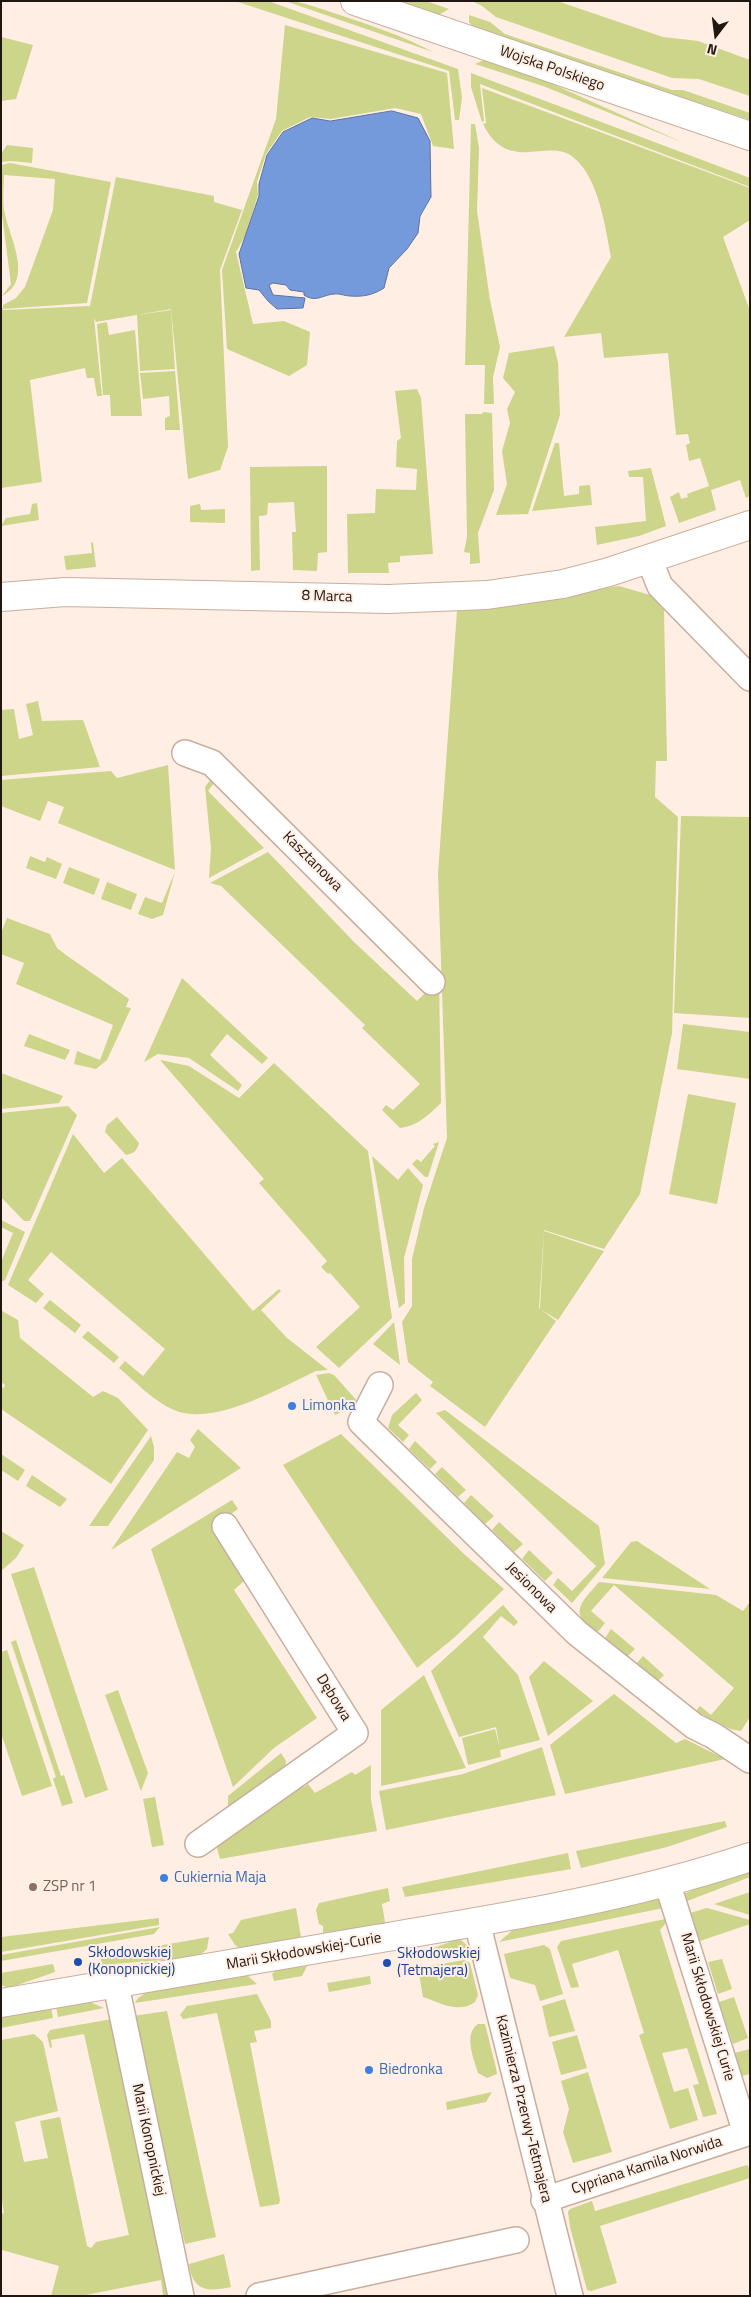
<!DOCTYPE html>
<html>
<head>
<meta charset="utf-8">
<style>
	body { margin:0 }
	#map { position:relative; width:751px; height:2297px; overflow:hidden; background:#ffeee3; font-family:"Titillium Web",sans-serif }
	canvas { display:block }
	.frame { position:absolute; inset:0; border:2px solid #211711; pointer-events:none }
	.north { position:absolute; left:691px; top:10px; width:50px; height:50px; -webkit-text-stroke:4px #ffeee3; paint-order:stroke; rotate:195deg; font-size:14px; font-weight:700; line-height:20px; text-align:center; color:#211711 }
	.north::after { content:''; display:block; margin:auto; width:18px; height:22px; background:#211711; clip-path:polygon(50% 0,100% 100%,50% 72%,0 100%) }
</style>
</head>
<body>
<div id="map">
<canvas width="751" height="2297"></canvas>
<div class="frame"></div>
<div class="north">N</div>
</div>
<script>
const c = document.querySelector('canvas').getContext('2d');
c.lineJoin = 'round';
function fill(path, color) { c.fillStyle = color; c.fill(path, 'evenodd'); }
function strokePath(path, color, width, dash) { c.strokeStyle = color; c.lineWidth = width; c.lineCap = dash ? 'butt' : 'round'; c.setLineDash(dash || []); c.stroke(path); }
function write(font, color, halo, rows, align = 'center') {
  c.font = font + ' "Titillium Web",sans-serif'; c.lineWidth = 4; c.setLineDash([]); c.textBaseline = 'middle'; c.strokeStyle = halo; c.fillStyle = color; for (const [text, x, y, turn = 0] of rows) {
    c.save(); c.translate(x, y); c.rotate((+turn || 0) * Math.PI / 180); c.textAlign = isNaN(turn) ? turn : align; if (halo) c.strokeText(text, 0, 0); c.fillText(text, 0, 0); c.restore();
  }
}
const green = new Path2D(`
	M235 1H268L458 69 462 98 459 120H455L449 71Z
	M285 1C303 1 320 9 337 14 370 25 403 36 433 52Z
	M400 1H426L449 9 437 16Z
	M472 1H557L663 37 698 41 750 60V96L699 79 672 78 496 17 482 6Z
	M469 15 490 22 505 34 672 90H683L750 113V120L474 28 469 22Z
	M285 25 447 73 454 149 433 146 421 114 395 108 331 119 310 117 282 131 266 154 257 182 258 195 245 236 236 252 253 324 284 321 310 332 307 365 289 376 227 349 222 270 276 119Z
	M1 37 33 45 16 99 1 101Z
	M486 59 548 82 684 143 543 86 475 64Z
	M471 73 750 178V187L480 84 484 121 482 122 471 87Z
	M482 88 750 188V220L723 237 750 311V496L746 498 740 480 711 490 716 510 679 523 670 497 679 492 681 499 688 497 687 494 709 486 700 458 689 461 686 445 690 443 688 434 676 435 668 353 604 358 601 333 564 337 611 257C605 226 599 178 573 157 548 137 508 175 483 124L486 123Z
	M471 124H475L479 148 477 211 490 300 500 347 493 377 494 404H484L485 365H465Z
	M7 145 33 148 32 163 11 161 1 162V154Z
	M10 163 111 182 87 303 3 309V305L16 298 25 287 53 210 55 179 4 175C4 187 2 202 5 214 10 239 34 280 2 296L11 284 1 207V165Z
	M116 177 214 196V202L242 210 220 270 228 447 220 470 188 479 171 309 96 322 94 318 102 396H97L94 378H87L85 368 30 380 42 482 1 488V305L3 310 90 306Z
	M171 310 175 369 140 371 137 315Z
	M107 322 109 335 135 330 142 416H111L110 395H103L97 324Z
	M554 346 558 363 560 415 528 514 496 515 507 484 502 451 510 423 507 409 515 392 503 378 509 353Z
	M175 371 180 430H165V418L170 416 169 396 143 399 140 373Z
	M417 389 421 398 433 554 400 556V562L388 563 389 573H348L347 514 375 513 376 489 416 490 417 469 396 467 397 441 401 438 395 391Z
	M483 412 492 413 494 490 478 533 480 563 470 564V553L464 552 467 537 465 414H482Z
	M555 443H559L564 496 579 494V486L590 485 592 505 532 511Z
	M327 466V552L318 553 317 571 293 570 292 532H296L294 502 268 503 267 515 259 516 260 570 251 571 250 467Z
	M651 468 666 526 639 536 597 545 595 527 646 521 643 477H629L628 471Z
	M37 503 39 520 1 526 6 518 30 514 32 504Z
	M200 504 201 510 225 509V523L190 522V506Z
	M93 542 96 567 66 570 64 556 92 553 91 543Z
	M619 586 650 595 664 610 667 761H656L655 797 678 817 672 1033 640 1194 604 1249 544 1230 539 1308 556 1321 485 1427 430 1386 433 1382 408 1362 402 1322 412 1306V1259L424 1208 447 1138 438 873 457 611Z
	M38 701 42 721 83 720 100 767 1 776V710L14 709 19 739 33 735 26 704Z
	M168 765 175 870 58 823 64 807 48 801 40 821 1 806V780L111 771 117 778Z
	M214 775V783L208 791 264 848 209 878 211 848 205 787Z
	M681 816 750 817V1018L674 1013Z
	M268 852 354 942 417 1001 439 979 441 1103C428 1115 418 1126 400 1128L382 1110 386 1105 393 1110 420 1084 362 1028 365 1025 221 886 210 883Z
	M30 856 45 862 47 857 62 864 56 879 26 868Z
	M69 867 100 879 94 895 63 883Z
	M175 872 163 915 152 919 138 914 145 897 162 903Z
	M107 882 137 894 131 910 101 899Z
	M7 918 50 934 57 948 66 955 129 999 126 1007 131 1008 107 1060 96 1069 74 1064 77 1051 100 1060 113 1025 16 984 24 963 1 954V933Z
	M182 978 268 1058 262 1064 227 1034 210 1055 242 1085 238 1091 189 1058 158 1054 144 1062Z
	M683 1024 750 1032V1079L677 1069Z
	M29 1034 70 1050 65 1060 24 1046Z
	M160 1060 189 1066 239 1098 274 1063 368 1151 392 1318 339 1368 316 1347 360 1307 330 1273 328 1274 321 1267 327 1261 259 1183 264 1179Z
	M1 1073 63 1096 59 1103 1 1109Z
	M688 1094 736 1103 717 1204 669 1194Z
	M68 1106 77 1115 30 1221H24L1 1197V1113Z
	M117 1117 139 1143C137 1151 133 1154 126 1155L105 1132 107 1125Z
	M73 1134 104 1173 122 1158 253 1311 279 1289 281 1291 261 1310 287 1338 328 1370 316 1371C279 1388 214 1427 174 1410 153 1401 136 1382 119 1368L125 1361 143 1376 165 1349 51 1252 28 1280 44 1294 36 1303 8 1285Z
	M439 1142 428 1177H425L412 1164 417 1159 421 1162 435 1146 433 1144Z
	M372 1156 398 1180 408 1168 423 1185 404 1258 405 1303 399 1308Z
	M1 1220 25 1232 5 1280 1 1282V1262L13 1233 1 1227Z
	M544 1231 604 1251 558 1320 540 1309Z
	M50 1300 81 1325 75 1333 43 1308Z
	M2 1311 18 1320 20 1338 93 1397 103 1391 118 1398 148 1430 111 1484 1 1409V1387L4 1388 5 1385 1 1382Z
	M394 1322 400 1365 373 1344Z
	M88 1331 119 1357 114 1363 82 1337Z
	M329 1373 334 1375 359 1403 335 1415 316 1375Z
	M416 1393 422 1400 398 1425 409 1435 403 1442 388 1428 392 1415Z
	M445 1410 599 1526 605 1564 572 1603 553 1585 558 1578 572 1591 596 1566 436 1413Z
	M198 1429 241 1468 111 1550 177 1452 189 1458 195 1447 190 1440Z
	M341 1434 464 1554 504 1589 455 1637 417 1668 283 1465Z
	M151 1436 154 1447V1460L108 1526H89Z
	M415 1441 437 1462 430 1469 409 1449Z
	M1 1454 25 1470 18 1481 1 1470Z
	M442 1467 466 1490 458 1497 435 1474Z
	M32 1475 67 1499 60 1507 26 1486Z
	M471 1495 494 1516 485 1524 464 1503Z
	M232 1500 238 1509 213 1527 245 1580 234 1590 317 1718 274 1748 233 1787 151 1549Z
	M499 1522 523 1544 514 1552 492 1530Z
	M1 1531 24 1545 16 1558 1 1571Z
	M637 1541 710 1589 602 1578 631 1542Z
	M529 1550 553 1573 545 1581 522 1559Z
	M34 1567 108 1790 85 1798 11 1574Z
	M599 1582 716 1595 743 1611 750 1602V1717L741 1731 730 1729 696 1711 700 1706 711 1715 734 1688 614 1585 591 1611 605 1623 597 1633C568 1613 580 1604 599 1582Z
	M503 1605 518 1622 514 1626 501 1616 483 1637 518 1675 540 1740 500 1750 501 1757 468 1765 462 1738 495 1729 500 1748 496 1727 459 1737 431 1671Z
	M611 1629 635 1649 627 1657 604 1640Z
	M16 1640 61 1776 64 1775 73 1803 62 1806 53 1779 56 1777 11 1642Z
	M7 1650 52 1786 22 1796 1 1733V1652Z
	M643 1656 664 1675 658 1681 636 1664Z
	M544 1661 593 1701 548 1736 529 1677Z
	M424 1675 466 1768 381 1786V1710Z
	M118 1690 148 1773 141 1791 105 1695Z
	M614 1694 676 1743 685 1739 725 1759 565 1794 550 1745Z
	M542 1747 556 1795 386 1830 379 1791 463 1774Z
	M281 1753 286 1761 285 1767 228 1808V1796Z
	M371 1765V1800L377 1831 220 1859 217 1848 221 1841 301 1784 304 1787 308 1784 315 1793 352 1772 355 1775Z
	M155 1797 164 1845 152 1847 143 1799Z
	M725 1821 727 1827 667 1847 581 1868 576 1851Z
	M568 1853 571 1869 405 1897 402 1887Z
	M750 1868V1877L682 1903 683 1894Z
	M388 1888 390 1901 382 1904 385 1922 382 1926 323 1933V1926L319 1924 316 1910 319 1903Z
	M750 1892V1915L714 1904Z
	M658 1899 663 1900 668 1907 499 1942 515 1928Z
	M296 1908 301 1937 266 1946 241 1949 235 1945 228 1934 233 1933 241 1920Z
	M707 1908 750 1920V1924L700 1941 690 1913Z
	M159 1918V1925L1 1952V1937Z
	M670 1918 660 1930 717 2114 703 2117 693 2085 699 2084 687 2048 662 2053 674 2092 688 2088 698 2120 670 2129 639 2035 644 2033 618 1950 572 1964 579 1987 571 1988 557 1947 561 1941Z
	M160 1927 154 1934 1 1961V1955Z
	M209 1937 207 1949 198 1957 102 1965 100 1956Z
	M455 1940H461L470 1948 418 1957 417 1954Z
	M544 1945 550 1949 563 1994 540 2001 535 1985 510 1978 504 1954Z
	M722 1959 732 1989 718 1994 708 1962Z
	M464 1960 470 1963 478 1995 475 2002C458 2014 441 2003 423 1997L418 1968Z
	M53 1964 55 1972 9 1988 1 1985V1973Z
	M307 1966 302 1976 274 1981 272 1974 277 1969Z
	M247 1975 257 1984 135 2003 138 1998 150 1990Z
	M370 1976 371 1984 329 1992 327 1983Z
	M257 1994 271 2021V2028L254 2031 257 2042 250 2043 280 2200 279 2204 260 2207 217 2013 183 2019 180 2015 187 2006Z
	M734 1997 748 2038 733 2044 719 2002Z
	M565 1999 575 2031 549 2037 542 2006Z
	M90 2002 104 2008 58 2017 56 2006Z
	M51 2007 53 2018 1 2028V2015Z
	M167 2011 216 2237 185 2244 133 2016Z
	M112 2019 170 2296H163L161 2280 81 2296H51L59 2266 2 2250 1 2252V2214L4 2213 1 2194V2040L34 2034 43 2042 58 2111 15 2122 24 2162 48 2158 40 2121 60 2117 87 2246 91 2248 96 2242 129 2235 84 2034 51 2040 52 2047 50 2048 47 2035 50 2030Z
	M478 2024H485L496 2068 497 2074 487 2078 478 2073C474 2059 463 2034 478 2024Z
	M577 2035 587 2068 561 2075 552 2042Z
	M750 2049V2074L742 2076 734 2053Z
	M588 2072 612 2152 573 2163 563 2132 569 2109 561 2081Z
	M492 2092 486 2102 447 2110 446 2102Z
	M747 2165 750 2169V2178L600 2226 617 2283 591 2291 587 2290 570 2227 568 2212 570 2209 592 2201 595 2211Z
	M224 2254 231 2287C208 2292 193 2292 189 2264Z`);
const water = new Path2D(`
	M392 111 418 118 430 141 431 197 420 216 418 233 407 249 389 268 384 288C373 295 363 297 350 296 345 296 339 293 334 294 322 295 316 303 304 295V292L290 290 286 285 273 283 269 285 273 295 305 298 303 308 277 309 268 301 259 290 246 288 239 254 259 196V184L267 155 283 132 312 118 330 121Z`);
const minor = new Path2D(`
	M649 559 660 586 750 678
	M185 753 212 763 432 982
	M380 1385 361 1422 366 1427 577 1633 694 1726 714 1736 750 1760
	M198 1844 355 1733 225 1526
	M667 1882 746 2133
	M477 1922 570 2296
	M116 1985 181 2296
	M544 2200 750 2132
	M259 2296 516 2240`);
const tertiary = new Path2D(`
	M355 1 750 136
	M1 597 65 592 388 599 487 595 563 584 609 572 750 525
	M1 2003C126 1982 251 1960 376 1939 502 1918 628 1898 750 1857`);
const markers = [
	[292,1406,5,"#3f7fe0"],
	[164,1878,5,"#3f7fe0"],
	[33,1887,5,"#8d6e63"],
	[78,1962,5,"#1a4fb4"],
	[387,1963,5,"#1a4fb4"],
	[369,2070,5,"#3f7fe0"]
];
const streetNames = [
	["Wojska Polskiego",552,69,19],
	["8 Marca",327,597,2],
	["Kasztanowa",312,862,45],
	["Jesionowa",531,1588,45],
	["Dębowa",333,1698,58],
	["Marii Skłodowskiej-Curie",304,1952,-10],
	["Marii Skłodowskiej Curie",707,2007,73],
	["Kazimierza Przerwy-Tetmajera",523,2109,76],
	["Marii Konopnickiej",148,2140,78],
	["Cypriana Kamila Norwida",647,2166,-18]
];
const shopNames = [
	["Limonka",302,1406],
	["Cukiernia Maja",174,1878],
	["Biedronka",379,2070]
];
const educationNames = [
	["ZSP nr 1",43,1887]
];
const transitNames = [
	["Skłodowskiej",88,1953],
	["(Konopnickiej)",88,1970],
	["Skłodowskiej",397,1954],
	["(Tetmajera)",397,1971]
];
fill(green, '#ccd589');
fill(water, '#749adc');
strokePath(water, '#5b739f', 1);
strokePath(minor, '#c9ae9d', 28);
strokePath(tertiary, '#c9ae9d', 30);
strokePath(minor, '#fff', 25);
strokePath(tertiary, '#fff', 28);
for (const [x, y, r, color] of markers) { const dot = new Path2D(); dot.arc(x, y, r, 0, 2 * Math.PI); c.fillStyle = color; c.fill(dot); strokePath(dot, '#ffeee3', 2); }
write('15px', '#211711', '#ffeee3', streetNames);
write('15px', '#366cbe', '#ffeee3', shopNames, 'left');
write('15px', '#785e54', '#ffeee3', educationNames, 'left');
write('15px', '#164399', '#ffeee3', transitNames, 'left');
</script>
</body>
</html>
